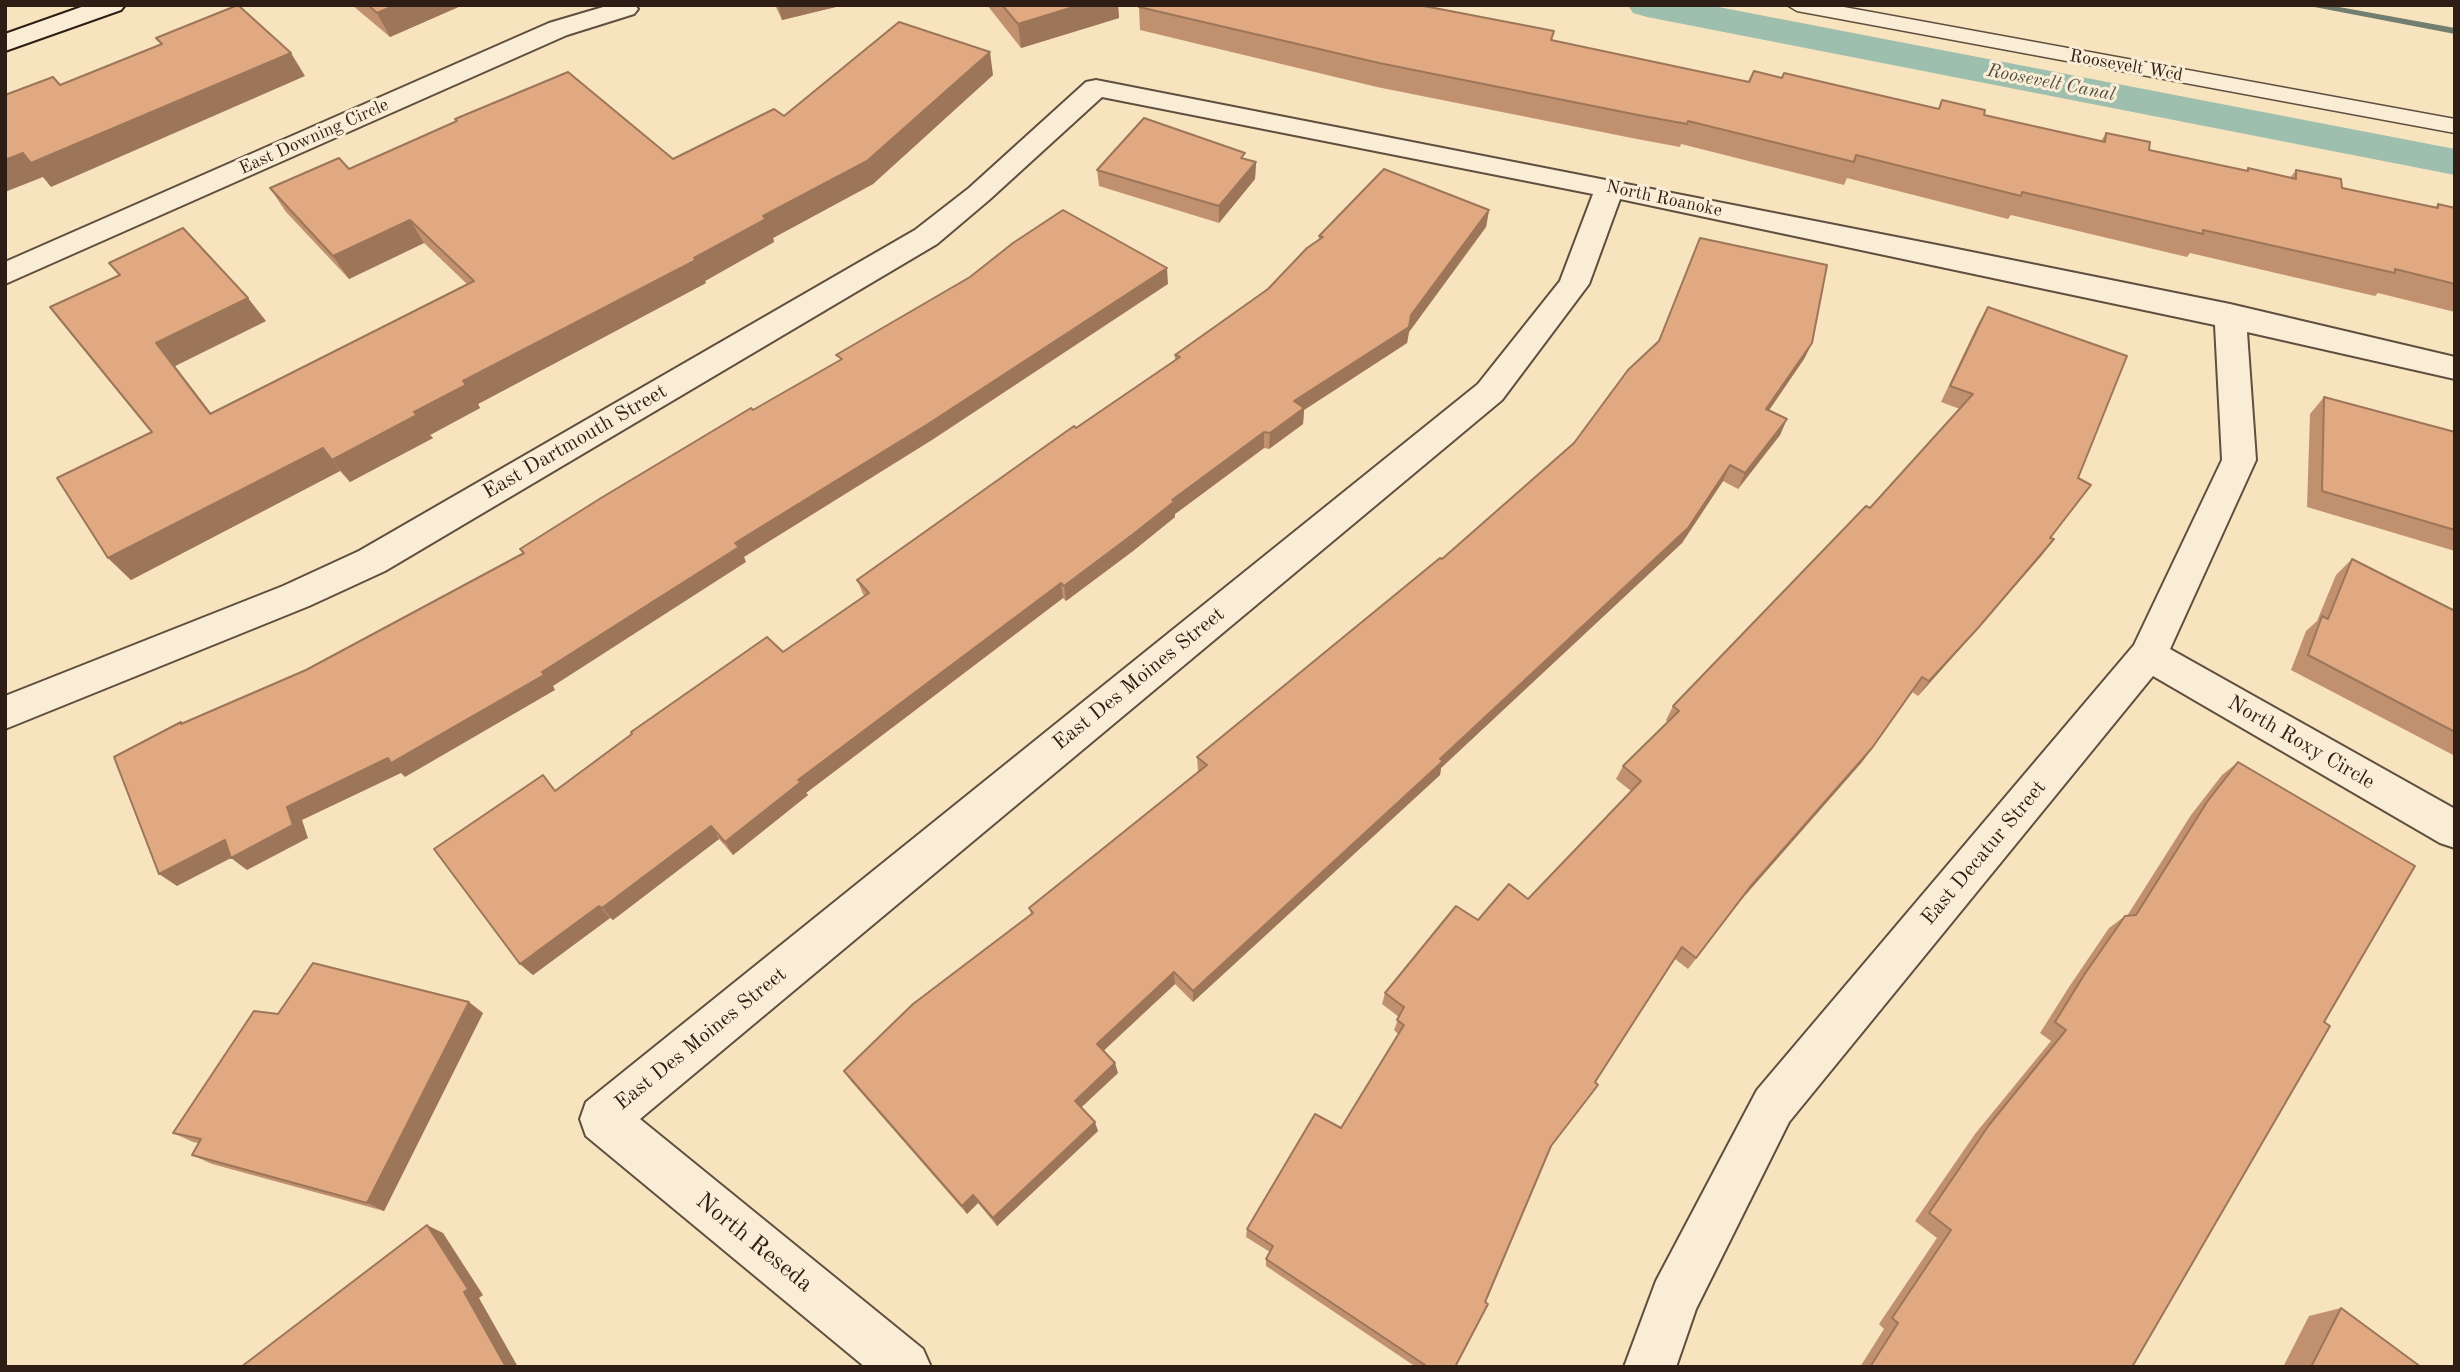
<!DOCTYPE html>
<html>
<head>
<meta charset="utf-8">
<style>
	body { margin:0 }
	#map { position:relative; width:2460px; height:1372px; overflow:hidden; background:#f7e3be; font-family:"Old Standard TT",serif }
	canvas { display:block }
	.frame { position:absolute; inset:0; border:7px solid #2d1d15; pointer-events:none }
</style>
</head>
<body>
<div id="map">
<canvas width="2460" height="1372"></canvas>
<div class="frame"></div>
</div>
<script>
const c = document.querySelector('canvas').getContext('2d');
c.lineJoin = 'round';
function fill(path, color) { c.fillStyle = color; c.fill(path, 'evenodd'); }
function strokePath(path, color, width, dash) { c.strokeStyle = color; c.lineWidth = width; c.lineCap = dash ? 'butt' : 'round'; c.setLineDash(dash || []); c.stroke(path); }
function write(font, color, halo, rows, align = 'center') {
  c.font = font + ' "Old Standard TT",serif'; c.lineWidth = 6; c.setLineDash([]); c.textBaseline = 'middle'; c.strokeStyle = halo; c.fillStyle = color; for (const [text, x, y, turn = 0] of rows) {
    c.save(); c.translate(x, y); c.rotate((+turn || 0) * Math.PI / 180); c.textAlign = isNaN(turn) ? turn : align; if (halo) c.strokeText(text, 0, 0); c.fillText(text, 0, 0); c.restore();
  }
}
const stream = new Path2D(`
	M2304 5H2328L2455 28V34Z`);
const canal = new Path2D(`
	M1628 5H1708L2455 149V175L1647 17 1633 13Z`);
const lane = new Path2D(`
	M1787 5H1833L2455 119V133L1797 11Z`);
const street = new Path2D(`
	M610 5H635L638 9 634 14 567 35 5 284V262L549 23Z
	M1096 80 1947 247 2230 304 2455 357V379L2247 332 2256 460 2170 649 2455 809V848L2440 843 2153 676 1789 1122 1696 1309 1676 1367H1624L1656 1281 1757 1090 2134 645 2222 460 2215 325 1620 199 1589 284 1502 400 640 1119 923 1349 931 1367H865L586 1136 580 1119 586 1102 1478 384 1560 281 1593 194 1102 97 989 200 937 244 385 571 309 606 5 729V696L283 586 359 551 915 230 969 188 1086 82Z`);
const secondary = new Path2D(`
	M87 5H125L121 10 5 51V34Z`);
const wall = new Path2D(`
	M352 5H463L390 37Z
	M775 5H844L782 20Z
	M987 5H1118L1119 18 1021 48Z
	M1139 7 1553 40 1749 82 1782 78 1938 109 1942 100 1984 115 2101 141 2106 133 2149 150 2246 171 2248 168 2290 178 2296 170 2342 188 2434 208 2438 204 2455 208V312L2378 293 2375 296 2190 253 2187 257 2011 215 2008 219 1847 178 1844 185 1681 144 1680 147 1637 139 1377 87 1140 30Z
	M993 75 873 184 773 238 774 242 705 281 706 283 478 404 480 408 430 435 433 438 350 482 340 471 131 580 108 558 152 432 119 275 109 263 266 321 175 366 211 413 467 284 424 243 349 279 286 212 270 188 349 169 457 121 455 119 673 159 784 116Z
	M1245 159 1256 162 1255 179 1219 223 1099 186 1097 170Z
	M1489 210 1486 227 1409 332 1407 343 1304 410 1303 424 1269 449 1264 448 1175 514V517L1133 551 1066 601 1063 598 806 793 808 795 733 855 719 839 613 920 610 918 533 975 520 964 556 790 783 652 864 596 857 580 1175 361V355L1268 289 1319 240V236Z
	M1988 307 2050 538 2042 555 1966 642 1918 696 1912 692 1862 762 1741 900 1688 969 1675 959 1595 1082 1591 1094 1550 1148 1455 1367H1416L1266 1266V1259L1270 1252 1246 1237 1247 1229 1341 1128 1398 1034 1394 1030 1399 1017 1382 1004 1385 993 1478 920 1528 899 1631 791 1616 779 1623 766 1668 722 1666 720 1673 706 1870 508 1960 409 1941 402 1978 324Z
	M1812 343 1804 359 1769 410 1787 419 1780 435 1738 489 1723 481 1682 543 1441 768 1440 775 1193 1002 1175 984 1103 1051 1118 1073 1082 1107 1098 1131 997 1226 978 1203 967 1214 851 1081 844 1071 1031 914 1029 908 1199 772 1198 771 1197 757 1442 559Z
	M2324 397 2455 432V551L2307 507 2310 414Z
	M2352 559 2455 611V756L2291 670 2306 631 2317 621 2336 575Z
	M2238 762 2324 1022 2132 1367H1860L1884 1329 1879 1324 1937 1238 1915 1221 1975 1134 2051 1041 2040 1033 2069 987 2109 928 2125 916H2127L2191 815 2222 775Z
	M483 1013 384 1211 212 1164 192 1155 198 1143 193 1142 173 1133 278 1014Z
	M2341 1308 2421 1367H2283L2309 1316Z`);
const shadedWall = new Path2D(`
	M396 5H463L390 37 377 13Z
	M778 5H844L782 20Z
	M1080 5H1118L1119 18 1021 48 1018 24Z
	M990 52 993 75 873 184 773 238 774 242 705 281 706 283 478 404 480 408 430 435 433 438 350 482 332 460 414 412 463 381 694 258 763 216Z
	M291 53 305 76 51 187 43 177 5 192V160Z
	M1256 162 1255 179 1219 223V206Z
	M1489 210 1486 227 1409 332 1407 343 1304 410 1303 424 1269 449 1270 433 1294 401 1411 315Z
	M410 220 424 243 349 279 333 256Z
	M1167 268 1168 284 932 440 744 557 746 562 553 686 555 690 405 777 401 773 302 820 308 838 247 870 231 858 177 886 159 874 542 672 735 543Z
	M248 298 266 321 175 366 229 437 210 414 156 343Z
	M1812 343 1804 359 1759 425 1766 409Z
	M1787 419 1780 435 1738 489 1745 473Z
	M1264 432V448L1175 514V517L1133 551 1066 601 1064 586 1172 500Z
	M323 448 340 471 131 580 108 558Z
	M1730 465 1723 481 1682 543 1441 768 1440 775 1193 1002V991Z
	M2054 539 2042 555 1966 642 1918 696 1929 681Z
	M1061 583 1063 598 806 793 808 795 733 855 725 842 798 780Z
	M1872 748 1862 762 1741 900 1688 969 1750 887Z
	M711 826 719 839 613 920 602 908Z
	M599 906 610 918 533 975 520 964Z
	M1174 972 1175 984 1099 1055 1097 1044Z
	M469 1002 483 1013 384 1211 367 1203Z
	M1115 1063 1118 1073 1078 1110 1075 1101Z
	M1095 1122 1098 1131 997 1226 993 1218Z
	M973 1195 978 1203 967 1214 962 1206Z
	M427 1225 443 1233 483 1295 479 1298 518 1367H506Z`);
const building = new Path2D(`
	M238 5 291 53 31 163 23 153 5 160V95L53 77 60 85 162 44 156 38Z
	M368 5H396L377 13Z
	M1002 5H1080L1018 24Z
	M1140 5H1419L1554 31 1551 40 1749 82 1754 71 1782 78 1784 73 1939 109 1942 100 1985 110 1984 115 2105 142 2106 133 2150 142 2149 150 2248 171V168L2296 179V170L2341 179 2342 188 2438 208V204L2455 208V284L2395 269V273L2203 230V234L2022 192 2021 196 1856 155 1854 162 1688 121 1687 124 1643 116 1379 63 1139 7Z
	M899 22 990 52 867 161 763 216 766 219 694 258 696 260 463 381 466 385 414 412 417 415 332 460 323 448 108 558 57 478 152 432 50 307 120 275 109 263 183 228 248 298 156 343 210 414 474 281 410 220 333 256 270 188 339 158 349 169 457 121 455 119 568 72 673 159 774 109 784 116Z
	M1144 118 1245 153 1241 158 1256 162 1219 206 1097 170Z
	M1384 169 1489 210 1411 315 1409 327 1294 401 1304 408 1270 433 1264 432 1172 500 1175 501 1132 535 1064 586 1061 583 798 780 801 782 725 842 711 826 602 908 599 906 520 964 434 849 543 775 555 791 632 734 631 732 767 637 783 652 869 593 857 580 1074 426 1076 428 1180 357 1175 355 1268 289 1307 248 1323 237 1319 236Z
	M1063 210 1167 268 928 424 735 543 739 547 542 672 544 675 391 763 388 758 287 807 293 825 231 858 225 840 159 874 114 757 181 722V724L306 670 524 553 520 549 601 498 751 408 753 410 842 359 836 355 970 277 1013 243Z
	M1700 238 1827 265 1812 343 1766 409 1787 419 1745 473 1730 465 1688 528 1440 759 1443 761 1193 991 1174 972 1097 1044 1115 1063 1075 1101 1095 1122 993 1218 973 1195 962 1206 844 1071 913 1004 1033 913 1029 908 1207 765 1197 757 1440 558 1442 559 1574 443 1628 370 1659 341Z
	M1988 307 2127 356 2078 478 2091 485 2050 538 2054 539 1978 628 1929 681 1922 677 1872 748 1750 887 1696 958 1682 947 1595 1082 1598 1085 1551 1146 1485 1302 1488 1304 1455 1367H1428L1266 1259 1273 1246 1247 1229 1315 1114 1341 1128 1404 1025 1397 1020 1404 1007 1385 993 1456 906 1478 920 1509 884 1528 899 1641 781 1623 766 1679 711 1673 706 1866 506 1870 508 1973 394 1950 386Z
	M2324 397 2455 432V530L2322 491Z
	M2352 559 2455 611V732L2308 655 2322 616 2328 619Z
	M2238 762 2415 866 2324 1022 2330 1026 2132 1367H1870L1898 1323 1892 1318 1951 1230 1929 1213 1989 1125 2066 1030 2055 1022 2084 975 2125 916 2136 915 2207 802Z
	M313 963 469 1002 367 1203 192 1155 201 1139 173 1133 254 1011 278 1014Z
	M427 1225 468 1289 464 1292 506 1367H241Z
	M2341 1308 2421 1367H2311Z`);
const farStreetnames = [
	["Roosevelt Wcd",2126,66,10],
	["East Downing Circle",314,137,-24],
	["North Roanoke",1664,199,12]
];
const farWaternames = [
	["Roosevelt Canal",2051,83,11]
];
const streetNames = [
	["East Dartmouth Street",575,442,-30],
	["East Des Moines Street",1139,679,-39],
	["North Roxy Circle",2301,743,30],
	["East Decatur Street",1984,853,-50],
	["East Des Moines Street",701,1039,-39]
];
const nearStreetnames = [
	["North Reseda",754,1243,39]
];
fill(stream, '#717e70');
fill(canal, '#9ebfad');
strokePath(lane, '#604e3f', 3);
strokePath(street, '#604e3f', 4);
strokePath(secondary, '#2d1d15', 4);
fill(lane, '#faedd5');
fill(street, '#faedd5');
fill(secondary, '#faedd5');
fill(wall, '#c1916f');
fill(shadedWall, '#9d765a');
fill(building, '#e0a981');
strokePath(building, '#9d765a', 2);
write('18px', '#2d1d15', '#faedd5', farStreetnames);
write('italic 19px', '#4f4e43', '#faedd5', farWaternames);
write('21px', '#2d1d15', '#faedd5', streetNames);
write('24px', '#2d1d15', '#faedd5', nearStreetnames);
</script>
</body>
</html>
